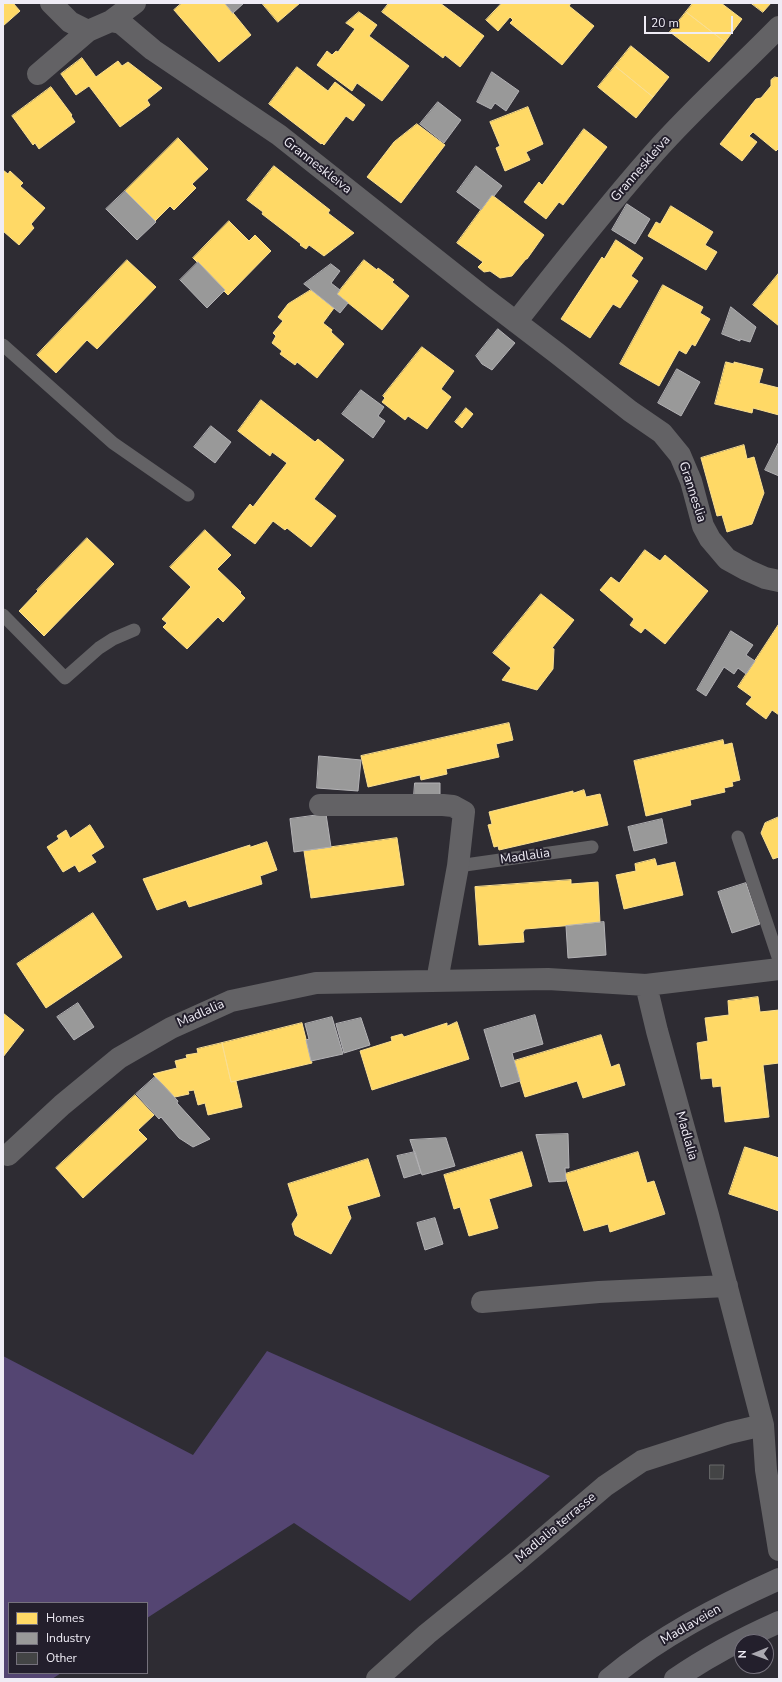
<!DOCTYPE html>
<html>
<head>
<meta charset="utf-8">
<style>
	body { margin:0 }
	#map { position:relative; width:782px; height:1682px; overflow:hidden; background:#2e2c33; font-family:"Nunito Sans",sans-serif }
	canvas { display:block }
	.frame { position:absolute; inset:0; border:4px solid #efecf5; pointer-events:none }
	.legend { position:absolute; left:8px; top:1602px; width:140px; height:72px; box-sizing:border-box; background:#231f2c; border:1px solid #75717c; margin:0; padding:5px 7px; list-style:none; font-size:12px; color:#efecf5 }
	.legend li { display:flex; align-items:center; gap:8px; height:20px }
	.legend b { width:20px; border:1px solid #75717c }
	.north { position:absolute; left:734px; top:1634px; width:40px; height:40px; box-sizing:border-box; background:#231f2c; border:1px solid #75717c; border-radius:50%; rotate:269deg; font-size:11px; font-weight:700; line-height:16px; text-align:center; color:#efecf5 }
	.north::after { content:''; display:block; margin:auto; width:14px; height:18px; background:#aba9b1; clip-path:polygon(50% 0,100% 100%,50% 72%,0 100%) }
	.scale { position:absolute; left:644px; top:16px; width:89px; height:18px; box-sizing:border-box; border:2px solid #efecf5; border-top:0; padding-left:5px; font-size:12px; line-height:14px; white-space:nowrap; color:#efecf5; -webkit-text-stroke:3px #231f2c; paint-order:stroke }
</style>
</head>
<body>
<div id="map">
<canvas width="782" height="1682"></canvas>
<div class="frame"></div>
<ul class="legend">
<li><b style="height:11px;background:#ffd966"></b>Homes</li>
<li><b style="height:11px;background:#999"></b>Industry</li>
<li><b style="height:11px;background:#434445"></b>Other</li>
</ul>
<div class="north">N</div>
<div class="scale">20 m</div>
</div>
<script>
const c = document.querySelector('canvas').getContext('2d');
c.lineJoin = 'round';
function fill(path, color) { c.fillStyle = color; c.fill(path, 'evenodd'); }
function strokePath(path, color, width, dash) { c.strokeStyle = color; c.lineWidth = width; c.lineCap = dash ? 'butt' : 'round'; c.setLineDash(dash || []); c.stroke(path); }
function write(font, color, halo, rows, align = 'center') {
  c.font = font + ' "Nunito Sans",sans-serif'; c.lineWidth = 4; c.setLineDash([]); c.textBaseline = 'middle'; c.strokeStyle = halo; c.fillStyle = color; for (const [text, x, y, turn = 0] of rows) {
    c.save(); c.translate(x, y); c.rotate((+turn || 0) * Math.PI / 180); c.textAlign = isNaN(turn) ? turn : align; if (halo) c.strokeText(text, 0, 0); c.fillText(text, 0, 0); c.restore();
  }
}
const green = new Path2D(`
	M267 1351 550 1476 410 1601 294 1523 147 1618V1603H9V1673H61L52 1679H3V1356L193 1455Z`);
const homes = new Path2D(`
	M3 3H13L20 11 3 26Z
	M182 3H225L251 35 219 62 174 10Z
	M262 3H300L278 22Z
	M389 3H440L484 36 460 67 445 55 443 58 382 12Z
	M502 3H571L569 6 594 26 562 65 510 23 513 20 510 17 498 31 486 20Z
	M693 3H721L742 19 725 42 686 12Z
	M751 3H771L763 12Z
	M359 12 377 25 369 36 409 66 382 101 357 83 352 91 317 65 327 51 332 55 336 51 338 52 355 29 346 23Z
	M686 12 725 42 709 62 670 32Z
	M631 46 669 77 653 97 615 66Z
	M82 58 96 77 118 61 122 66 128 62 162 88 147 100 150 105 120 127 89 86 76 95 61 74Z
	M615 66 653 97 636 118 598 87Z
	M297 67 328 91 335 82 365 105 353 121 346 116 324 145 322 143 321 144 269 104Z
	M775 77 779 78V148L776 151 753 132 749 136 757 142 742 161 720 144 756 99 761 98 771 86V80Z
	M51 87 72 115 71 116 75 122 39 149 35 143 33 145 12 116Z
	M528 107 543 144 526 152 530 160 505 171 496 148 500 146 490 122Z
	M417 124 445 145 401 203 367 177 394 142Z
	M584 129 607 147 563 205 559 202 546 219 524 202 539 182 542 185Z
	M178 138 208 169 192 184 196 188 174 210 170 206 155 221 125 191Z
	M274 166 330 210 328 213 354 233 324 256 309 245 306 249 300 245 301 244 262 214 263 212 247 200Z
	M3 170 8 174 10 171 23 183 20 186 45 208 31 224 34 228 19 245 3 231Z
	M492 195 544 235 527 259H526L512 276 500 278 490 271 484 272 478 267 483 262 457 243Z
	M671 206 713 232 705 245 717 252 706 270 648 236 656 222 660 224Z
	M229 221 249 241 255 235 271 251 228 295 224 291 225 290 193 258Z
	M616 240 643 258 631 276 638 281 620 308 613 304 590 338 561 319 602 257 604 259Z
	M127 260 156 287 97 349 87 340 56 373 37 355Z
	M364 260 377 270 378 268 394 280 392 282 409 296 382 330 337 294Z
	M779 273V326L753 305Z
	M663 285 703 307 700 313 710 319 695 346 692 344 686 354 679 350 659 386 620 364Z
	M311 290 334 308 323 323 332 330 331 332 344 344 317 378 297 362 295 365 280 354 282 351 272 343 276 336 273 333 283 321 278 317 288 304Z
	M422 347 454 371 441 389 451 397 427 429 408 416 405 420 382 402 385 398 383 396Z
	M726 362 734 364V362L763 369 759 383 779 388V415L753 408 752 413 715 404Z
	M261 400 315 442 318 439 344 460 314 499 336 516 311 547 287 528 285 530 273 521 255 544 232 527 250 504 253 507 287 463 272 452 270 456 238 431Z
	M466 408 473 414 462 428 455 422Z
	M744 445 747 459 754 457 764 493 752 524 727 532 722 515 717 516 701 458Z
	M205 530 231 555 217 569 241 592 240 593 245 598 223 622 218 617 187 649 163 627 167 623 162 619 191 587 170 567Z
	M87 538 114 564 44 636 19 611 38 591 37 590Z
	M645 550 660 561 665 555 708 591 665 644 645 628 641 633 630 625 634 619 600 590 611 577 619 583Z
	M541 594 574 620 552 648 554 649 553 669 537 690 502 680 511 668 493 653Z
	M779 624V715L772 710 766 719 746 704 752 697 738 687Z
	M509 723 513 740 496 744 499 757 446 769 447 774 421 780 420 775 368 787 361 756Z
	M723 740 724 745 732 743 740 780 732 782 733 786 724 788 725 792 690 800 691 805 646 816 634 761Z
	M584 790 586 797 600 794 608 825 499 850 498 846 494 847 488 825 492 824 489 812 573 791V793Z
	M779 817V857L773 859 761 833 765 823Z
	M90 825 104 847 91 855 96 862 79 872 75 865 63 872 47 847 59 839 57 836 66 830 70 838Z
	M397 838 404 885 311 898 304 851Z
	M267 842 277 870 260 876 262 884 189 907 186 900 157 910 143 879 250 845V847Z
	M655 859 657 866 675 862 683 895 624 909 616 875 636 871 635 864Z
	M571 880V884L598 882 600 923 525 929 523 932 524 942 479 945 475 887Z
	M93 913 122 957 46 1008 17 964Z
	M758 997 760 1012 779 1010V1063L763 1065 769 1117 725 1122 721 1086 713 1087 712 1078 701 1079 697 1043 708 1041 705 1018 729 1015 728 1001Z
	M3 1013 24 1030 3 1057Z
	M457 1022 469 1059 372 1090 360 1051 392 1041 391 1037 402 1034 404 1037 447 1023V1026Z
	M302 1023 312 1063 231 1082 222 1043Z
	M601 1035 611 1067 619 1064 625 1085 583 1098 577 1081 525 1097 514 1061Z
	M222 1043 231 1082 236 1081 242 1107 208 1115 205 1103 198 1105 194 1090 188 1091 189 1094 175 1097 153 1074 177 1068 175 1061 187 1058 186 1055 198 1053 197 1049Z
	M135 1095 154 1115 138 1130 147 1139 83 1198 56 1168Z
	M745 1147 779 1158V1211L729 1194Z
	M522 1152 532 1186 489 1199 498 1228 469 1236 460 1207 454 1209 444 1175Z
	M638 1152 647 1183 654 1181 665 1214 610 1232 608 1224 584 1231 565 1174Z
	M368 1159 380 1196 347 1206 351 1218 331 1254 295 1235 292 1224 298 1215 288 1184Z`);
const industry = new Path2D(`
	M225 3H244L233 13Z
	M492 72 519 91 506 111 495 103 491 109 477 102Z
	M438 102 461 120 444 143 420 124Z
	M476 166 502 186 494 196 492 195 481 210 457 192Z
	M125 191 156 222 137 240 106 209Z
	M627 204 650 219 635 244 612 230Z
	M198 262 225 290 207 308 180 280Z
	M331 264 340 271 331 283 340 290 337 294 348 303 340 313 304 284Z
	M731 307 756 327 750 342 740 339V341L722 334Z
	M498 329 515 343 492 370 482 364 476 356Z
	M677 369 700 382 681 416 658 403Z
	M361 390 384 407 378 416 385 421 373 438 342 414Z
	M211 426 231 442 215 463 194 447Z
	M779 442V476L765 470Z
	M731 631 753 645 746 655 755 661 746 674 738 668 734 674 724 667 706 696 697 690Z
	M319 756 361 760 358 791 317 788Z
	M415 783H440V796H414Z
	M326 814 331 847 294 852 290 819Z
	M662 819 667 843 634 851 628 827Z
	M746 883 760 924 732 933 718 892Z
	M604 922 606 955 568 958 566 926Z
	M78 1003 94 1027 74 1040 57 1017Z
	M535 1015 543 1044 512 1053 520 1081 501 1087 484 1030Z
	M332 1017 343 1054 311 1061 306 1040 309 1039 305 1024Z
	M361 1018 370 1045 344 1053 336 1024Z
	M155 1077 178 1101 177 1103 210 1139 193 1147 179 1138 161 1117 159 1119 136 1094Z
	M568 1134 569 1168H565L566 1181 549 1182 536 1135Z
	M446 1138 455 1166 422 1175 410 1140Z
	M415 1152 421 1173 404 1178 397 1156Z
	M435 1218 443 1244 425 1250 417 1223Z`);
const building = new Path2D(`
	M710 1465H724L723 1479H710Z`);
const service = new Path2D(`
	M3 345 113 443 188 495
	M3 615 65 678 99 648 113 639 134 630
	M738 837 779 960
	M458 866 592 847`);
const minor = new Path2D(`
	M51 3 70 22 88 31
	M111 21 121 23 153 50 279 135 482 296 558 354 630 411 662 433 680 455 691 481 703 526 710 539 727 559 747 570 765 578 779 581
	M38 74 88 31 111 21 135 3
	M516 322C561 265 606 207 655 152 694 108 738 69 779 27
	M320 805H443L453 806 464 812 458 866 437 981
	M646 985 779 969
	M8 1155 62 1105 119 1058 171 1028 231 1001 316 983 548 979 646 985 657 1031 708 1215 763 1425 766 1470 779 1550
	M482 1302 599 1292 727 1286
	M377 1679 427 1634 517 1561 605 1486 642 1461 729 1433 763 1425`);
const secondary = new Path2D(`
	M609 1679C659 1637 719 1606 779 1579
	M675 1679C707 1657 743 1638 779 1622`);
const streetNames = [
	["Granneskleiva",317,166,38],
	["Granneskleiva",641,169,-49],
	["Granneslia",692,492,72],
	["Madlalia",525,857,-8],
	["Madlalia",201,1014,-24],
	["Madlalia",686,1136,74],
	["Madlalia terrasse",556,1528,-40],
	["Madlaveien",691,1625,-30]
];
fill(green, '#544572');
fill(homes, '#ffd966');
strokePath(homes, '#fadf91', 1);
fill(industry, '#999');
strokePath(industry, '#b3b2b5', 1);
fill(building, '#434445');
strokePath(building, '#68696a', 1);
strokePath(service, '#636265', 13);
strokePath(minor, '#636265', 22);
strokePath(secondary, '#656469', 22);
write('13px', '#efecf5', '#231f2c', streetNames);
</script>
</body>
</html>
